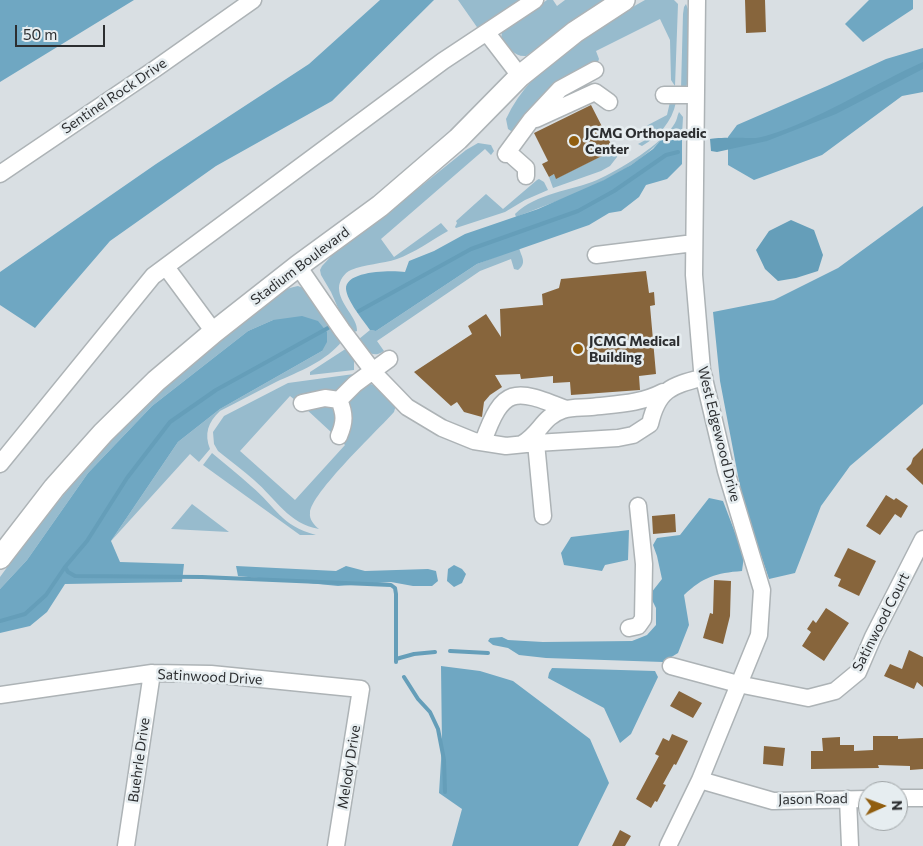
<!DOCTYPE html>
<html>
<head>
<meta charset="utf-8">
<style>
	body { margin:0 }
	#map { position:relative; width:923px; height:846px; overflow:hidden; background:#d9dfe3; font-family:Commissioner,sans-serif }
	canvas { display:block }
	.north { position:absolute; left:858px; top:781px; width:50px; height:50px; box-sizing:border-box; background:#e6edf0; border:1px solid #9ca1a3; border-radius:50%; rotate:88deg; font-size:14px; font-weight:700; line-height:20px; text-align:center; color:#2c2e30 }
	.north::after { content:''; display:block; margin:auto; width:18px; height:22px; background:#915e0f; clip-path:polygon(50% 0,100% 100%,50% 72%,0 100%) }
	.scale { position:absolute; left:15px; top:25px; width:90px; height:22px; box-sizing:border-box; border:2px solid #2c2e30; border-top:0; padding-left:6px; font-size:15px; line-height:18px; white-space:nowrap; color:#2c2e30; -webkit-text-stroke:4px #e6edf0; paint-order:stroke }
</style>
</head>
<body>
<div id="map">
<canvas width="923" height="846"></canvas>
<div class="north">N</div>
<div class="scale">50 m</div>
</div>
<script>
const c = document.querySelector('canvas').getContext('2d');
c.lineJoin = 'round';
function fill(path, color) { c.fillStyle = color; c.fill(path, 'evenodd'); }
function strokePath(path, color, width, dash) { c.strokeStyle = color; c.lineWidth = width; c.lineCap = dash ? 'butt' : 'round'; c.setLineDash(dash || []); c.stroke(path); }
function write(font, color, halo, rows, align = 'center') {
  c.font = font + ' Commissioner,sans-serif'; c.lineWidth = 5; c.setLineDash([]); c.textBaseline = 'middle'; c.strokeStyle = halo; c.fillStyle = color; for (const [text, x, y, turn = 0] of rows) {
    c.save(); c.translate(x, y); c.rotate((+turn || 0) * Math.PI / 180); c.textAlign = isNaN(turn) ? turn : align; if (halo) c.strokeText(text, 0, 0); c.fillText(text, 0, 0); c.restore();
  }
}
const green = new Path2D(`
	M458 0H522L479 30Z
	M547 0H553L557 6 565 0H605L526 56C514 57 509 47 501 39L502 32Z
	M645 0H674L678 4 675 86 671 80 670 40 660 19 596 51 599 59 598 62 516 130 511 131 508 129 506 119C532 63 594 29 645 0Z
	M686 4 689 12 687 84 686 88 681 89 683 14 684 7Z
	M670 102H676C672 122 659 136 642 146L638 144 651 137 646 128 648 125 667 115Z
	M679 112 683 117 682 135 669 131C664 137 659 143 653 148 619 180 559 200 516 217L515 214C536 193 571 191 597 180 618 171 664 143 675 123 677 120 677 116 679 112Z
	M478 143 491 145 494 151 491 155 485 149 381 239 394 257 441 223 448 231C432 240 414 253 397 259 382 264 365 264 351 270 344 273 339 281 339 288 339 304 358 318 357 331L354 332 342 317 331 292 321 275 320 270 322 266 336 251 375 223 466 150Z
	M614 150 617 157 610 166 601 171 553 188 549 177 554 174 557 178Z
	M539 179 544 182 548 190 525 200 505 212 456 228 455 227 457 223 456 221 486 194 503 209 537 180Z
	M519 248C522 258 527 263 518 270L514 269 511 259 480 271 377 341 384 351C371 360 366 349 359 339L370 330 376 331 477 264Z
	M298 286 303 288 307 293 342 341C327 361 298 372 276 382 257 392 239 401 220 411 208 422 204 434 210 449L199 462 190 454 111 541 178 442 220 409 322 351 273 320 248 331 152 406 88 473 27 560 0 589V577C49 510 102 445 164 388 187 367 212 347 236 327 254 313 274 290 298 286Z
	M347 348 354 358V370L310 375V372Z
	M354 374 337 392 295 400 290 396 240 451 295 500 345 445 341 441 348 400 369 383 379 388 396 405 394 412C379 429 310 494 310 513 309 519 314 525 319 529 289 524 276 499 254 480 243 470 230 461 218 451L214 444 213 432 224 416 288 383Z
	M330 406C338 414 336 423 332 433L305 408Z
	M212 453C225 464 239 475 251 486 277 508 280 525 316 535H300L203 465Z
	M192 504 229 532 171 529Z`);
const forest = new Path2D(`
	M0 0H134L0 82Z
	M380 0H434L332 101 216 166 110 241 35 328 0 305V272L156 164 309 64Z
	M869 0H913V9L863 42 845 24Z
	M923 48V92L902 96 822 155 754 180 728 165V137L737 125 827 86 886 59Z
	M669 131 682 135V164L667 179 646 185 639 197 621 211 609 213 589 225 477 264 376 331 370 330C363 320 347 301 346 289 345 270 393 270 405 272L409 261 434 251 465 234 538 209 604 180 631 165 653 149Z
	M923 206V404L850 466 821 506 795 573 769 579 743 502 720 381 713 312 774 300 838 268Z
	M302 316 318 321 327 332V342L322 351 220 409 178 442 111 541 120 562 184 564 182 582 65 584 47 612 30 626 0 633V589L27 560 88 473 152 406 248 331 273 320Z
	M709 498 723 501 744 556 742 571C716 573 703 577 684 595L689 625 678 653 663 662 546 658 519 655 508 648 493 645 488 641 490 638 502 637 508 640 543 642 632 641 647 635 656 625V608L652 600 651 593 662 579 657 556 653 545 657 538 680 535Z
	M629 530 628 560 605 565 602 571 564 565 561 553 571 537Z
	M454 565 462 569 466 574 462 583 454 587 447 581 448 569Z
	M236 566 336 571 346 566 365 571 428 569 436 571 438 581 432 586H413L391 582 338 586 238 576Z
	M441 666 480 671 513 681 590 739 609 783 578 846H452L462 809 439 793 442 745Z
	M552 668 655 671 658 677 631 734 620 743 604 708 548 678 549 673Z`);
const water = new Path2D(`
	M923 62V69L836 114 767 141 717 152 711 151 710 139C716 137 747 138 756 138 763 137 771 134 778 132 829 114 874 84 923 62Z
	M791 220 814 230 823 255 818 271 796 278 778 281 765 269 756 250 769 231Z`);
const stream = new Path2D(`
	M359 311 471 249 578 211 614 191 666 155 678 152
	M65 567 68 572 75 576 202 577 391 585 395 588 396 594V662
	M0 621 25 614 46 595 65 567 87 541 127 478 170 422 216 390 328 328
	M450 651 488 653
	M396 659 414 654 435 652
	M404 677 418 699 430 712 438 729 444 760 445 792`);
const building = new Path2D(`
	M745 0H765L766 32 746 33Z
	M591 105 614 150 556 179 554 174 549 177 542 164 548 161 534 133Z
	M646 271 649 293 654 292 655 305 650 306 656 374 639 376 640 390 571 395 570 382 553 383V376L521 379 520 374 495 375 502 387 490 395 484 402 482 417 464 412 457 402 451 406 414 372 472 334 468 326 486 314 501 337 500 309 543 305 542 294 559 288 561 279Z
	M923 448V485L906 469 911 464 913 458Z
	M886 495 894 500 896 498 908 506 901 518 895 514 880 535 866 526Z
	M675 514 676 532 653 534 652 516Z
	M848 548 876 561 859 596 838 586 841 579 834 576Z
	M714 580 731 581 730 616 723 644 703 638 710 613 713 614Z
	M826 608 849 623 824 661 802 646 811 632 807 629 813 620 816 623Z
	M909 650 923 657V687L917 682 914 689 884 676 890 664 902 669Z
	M679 691 702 703 693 718 670 706Z
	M672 734 688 741 676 765 674 764 663 784 666 785 657 802 655 801 651 808 636 799 659 756 655 754 663 738 669 741Z
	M873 736H898V739L923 738V769L910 770V766L878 765 879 768 811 769V751H823L822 738 840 737V745H854V751L873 750Z
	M764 746 785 748 783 766 763 764Z
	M620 830 631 836 625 846H612Z`);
const minor = new Path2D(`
	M487 33 520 76
	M664 95H695
	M536 119 595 92 609 102
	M508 152 526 168V176
	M506 154 531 120 560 89 595 70
	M0 174 155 69 253 0
	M596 255 694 243
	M298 266 342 330 376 375 407 407 442 428 474 441 506 446 536 443 618 438 633 435 650 424C658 389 671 386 704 377
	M166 267 214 332
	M339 400 355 384 389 359
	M302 403 325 398 339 400C345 414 345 422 339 436
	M483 442C503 386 514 388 566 409
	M536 443 543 516
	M522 444C541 433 542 417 563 410 572 407 582 408 591 407 616 404 640 404 663 392
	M0 464 153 276 443 61 535 0
	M629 628 638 626 643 619 644 564 638 506
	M671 666 738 684 808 698 835 691 858 672 873 637 923 539
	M0 695 152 673 211 674 361 689 336 846
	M700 780 773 801 868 799
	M898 798H923
	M848 799 850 846
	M126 846 152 673
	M668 846 700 780 759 635 762 590 726 471 702 370 694 275 697 0`);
const major = new Path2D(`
	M0 558 54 488 103 433 156 381 214 332 298 266 380 206 458 139 520 76 575 32 624 0`);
const markers = [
	[574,141,6,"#915e0f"],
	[578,349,6,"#915e0f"]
];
const streetNames = [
	["Sentinel Rock Drive",114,96,-34],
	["Stadium Boulevard",300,266,-37],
	["West Edgewood Drive",719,434,76],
	["Satinwood Court",881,622,-63],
	["Satinwood Drive",210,677,3],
	["Buehrle Drive",139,760,-82],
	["Melody Drive",349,767,-81],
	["Jason Road",813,799,-1]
];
const poiNames = [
	["JCMG Orthopaedic",585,133],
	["Center",585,149],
	["JCMG Medical",589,341],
	["Building",589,357]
];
fill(green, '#97bbcd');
fill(forest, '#6fa7c2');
fill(water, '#659eb9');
strokePath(stream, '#659eb9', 4);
fill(building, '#87653c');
strokePath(minor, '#adb3b6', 19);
strokePath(major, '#adb3b6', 24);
strokePath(minor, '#fff', 16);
strokePath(major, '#fff', 21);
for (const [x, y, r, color] of markers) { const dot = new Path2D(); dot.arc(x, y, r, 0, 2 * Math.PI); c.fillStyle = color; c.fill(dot); strokePath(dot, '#e6edf0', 2); }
write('14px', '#2c2e30', '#e6edf0', streetNames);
write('bold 14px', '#2c2e30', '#e6edf0', poiNames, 'left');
</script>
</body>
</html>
